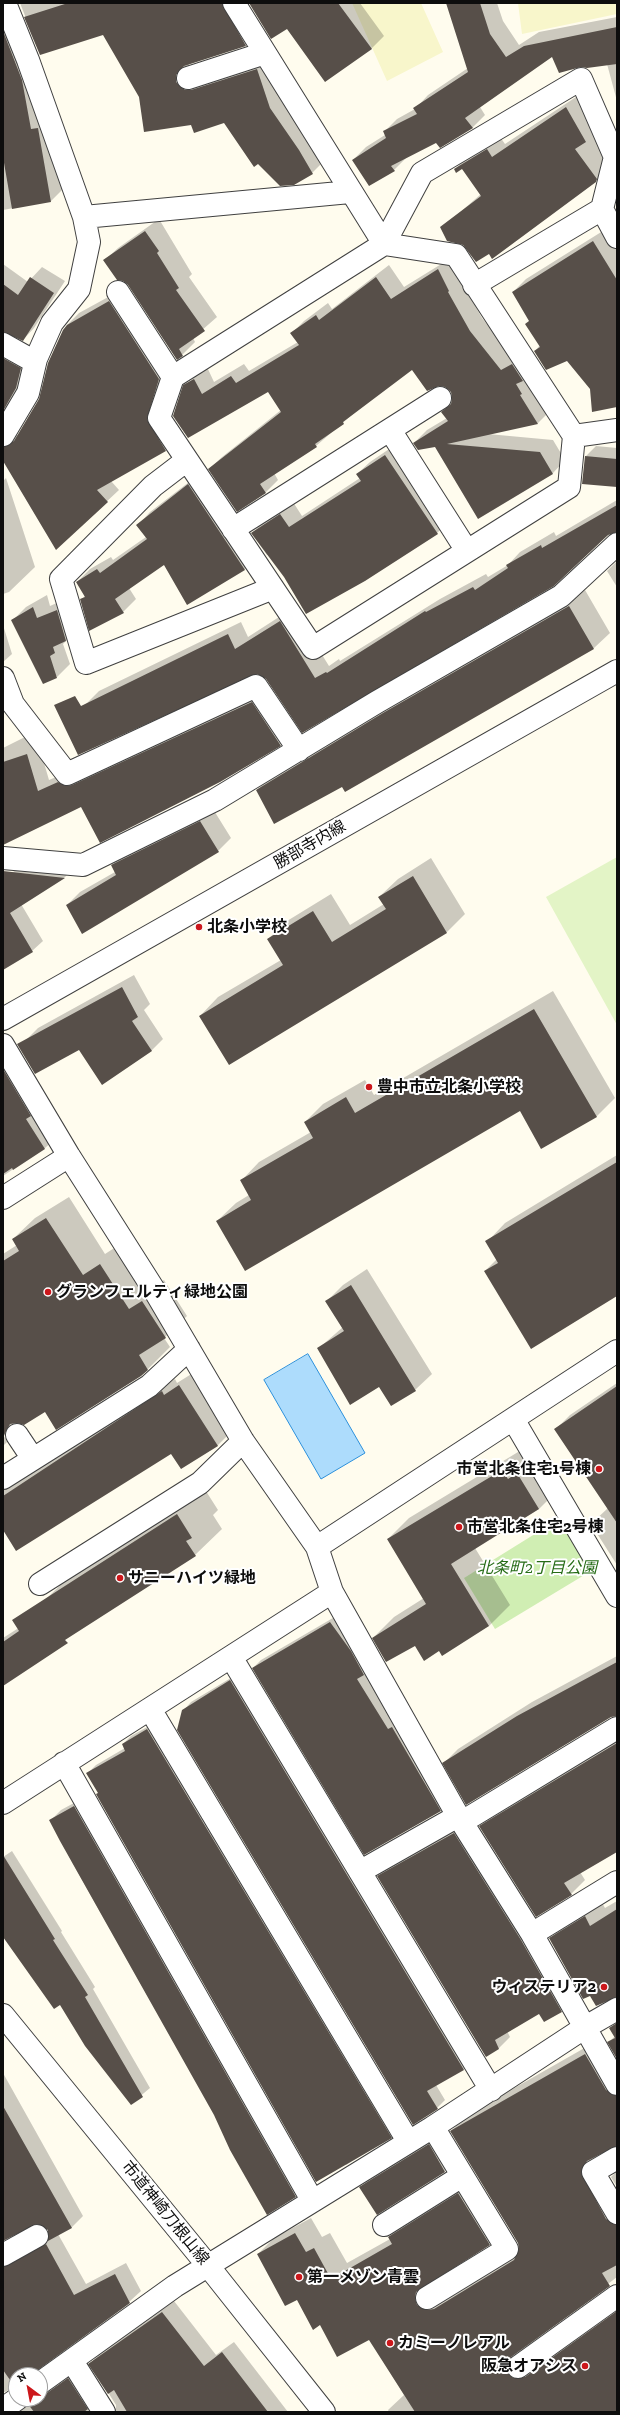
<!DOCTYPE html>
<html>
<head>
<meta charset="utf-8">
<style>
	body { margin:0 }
	#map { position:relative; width:620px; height:2415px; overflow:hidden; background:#fffcee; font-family:"Zilla Slab",serif }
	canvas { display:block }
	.frame { position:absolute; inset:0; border:4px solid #0d0d0d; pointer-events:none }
	.north { position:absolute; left:8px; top:2367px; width:40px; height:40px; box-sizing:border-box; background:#fff; border:1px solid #9e9e9e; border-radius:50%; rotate:328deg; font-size:11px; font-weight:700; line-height:16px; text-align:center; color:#0d0d0d }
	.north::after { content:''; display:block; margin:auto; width:14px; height:18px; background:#cc171b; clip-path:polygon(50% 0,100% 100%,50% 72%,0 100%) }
</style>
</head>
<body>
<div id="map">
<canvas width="620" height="2415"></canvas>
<div class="frame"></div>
<div class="north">N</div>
</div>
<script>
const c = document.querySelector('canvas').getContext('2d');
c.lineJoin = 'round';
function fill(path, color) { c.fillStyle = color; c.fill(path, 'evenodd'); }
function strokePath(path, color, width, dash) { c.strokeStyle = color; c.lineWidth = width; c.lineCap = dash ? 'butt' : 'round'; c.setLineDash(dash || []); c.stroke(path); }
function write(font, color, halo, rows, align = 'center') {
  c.font = font + ' "Zilla Slab","Noto Sans JP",serif'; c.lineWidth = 4; c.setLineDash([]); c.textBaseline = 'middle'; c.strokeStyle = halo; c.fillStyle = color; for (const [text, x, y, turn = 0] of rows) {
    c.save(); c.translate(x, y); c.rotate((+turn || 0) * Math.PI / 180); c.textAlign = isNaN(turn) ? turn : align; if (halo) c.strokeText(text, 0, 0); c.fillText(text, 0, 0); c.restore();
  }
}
const farmland = new Path2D(`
	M352 3H421L443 52 387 81Z
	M518 3H617V14L522 34Z`);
const green = new Path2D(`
	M559 1519 591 1571 495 1629 464 1578Z`);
const pitch = new Path2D(`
	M617 857V1025L546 897Z`);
const water = new Path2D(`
	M308 1354 365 1453 321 1479 264 1380Z`);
const shadow = new Path2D(`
	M3 3 64 188 51 201 3 210Z
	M20 3H240L258 32 246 45 189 64V68L270 56 325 160 312 173 294 184 225 122 192 124 140 96 104 34 40 54Z
	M250 3H360L384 36 371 49 287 28Z
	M452 3H497L503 21 519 45 539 32 617 17V101L607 64 552 56 480 107 485 115 472 128 437 141 407 157 394 170 353 160 366 147 385 135 384 132 397 119 415 109 428 95 468 68Z
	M579 95 609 168 595 181 490 253 464 244 442 228 481 194 462 167 455 169 468 156 500 137 505 144Z
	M159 219 192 274 189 277 217 317 193 338 195 342 182 355 129 285 105 260 118 248Z
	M606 229 617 246V407L591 389 567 359 535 351 540 345 530 320 513 292 526 279Z
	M451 258 460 279 482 318 514 358 550 411 538 423 488 434 553 440 565 460 553 473 479 517 435 445 414 443 427 430 447 418 443 412 452 402V391L446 386 412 369 354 413 316 446 274 473 278 480 266 492 237 510 209 469 222 457 281 410 268 391 188 437 184 386 207 367 214 382 244 364 249 371 298 342 292 333 304 321 328 303 332 309 389 265 404 287Z
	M3 264 28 282 42 267 65 281 34 328 23 340 3 330 4 339 32 357 3 426Z
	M121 290 170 367 158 407 177 439 165 450 111 481 119 490 57 548 3 449V429L9 435H19L40 400 67 325 79 313Z
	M398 443 450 521 437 533 267 555 252 533 265 520 293 502 302 516 360 478 357 474 370 462Z
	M596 446 617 448V486L586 456Z
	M202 472 258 556 245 569 187 603 164 564 129 588 136 599 123 612 81 600 85 596 77 582 90 569 111 557 113 560 146 537 138 525 150 512Z
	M6 478 35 567 9 592 3 594V481Z
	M617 500V532L615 531 303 731 267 678 257 672 86 704 99 691 241 622 248 637 293 608 329 666 339 659 340 661 440 599 486 574 488 577 508 565 520 552 554 532 556 536Z
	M617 561V587L607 571Z
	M585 590 610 633 594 648 342 785 257 790 273 774 400 697Z
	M47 595 50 606 70 597 68 639 63 644 70 664 57 677 13 620 26 607Z
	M3 625 12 654 3 662Z
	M263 691 292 733 280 745 220 781 82 806 3 839V748L35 732 49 780Z
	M213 809 231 838 218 851 67 905 80 892 115 872 112 865 125 852Z
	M431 858 465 914 447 932 229 1064 200 1016 218 997 281 960 268 939 287 921 331 894 350 925 384 904 379 897 398 879Z
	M28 863 74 868 64 878 21 904 43 941 32 951 3 969V878Z
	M134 975 150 1004 144 1010 163 1039 151 1051 26 1040 38 1028Z
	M553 991 615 1098 597 1116 542 1148 520 1110 217 1221 236 1203 249 1195 241 1181 259 1162 311 1132 305 1122 323 1104 365 1080 374 1095Z
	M3 1052 55 1139 45 1148 3 1176Z
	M617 1155V1295L485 1271 497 1259 487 1242 505 1223Z
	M69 1197 105 1254 122 1243 151 1288 164 1280 187 1316 164 1338 170 1347 148 1369 56 1429 45 1411 18 1422 4 1436 7 1442 3 1446V1254L17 1245 13 1239 35 1218Z
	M367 1269 432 1374 415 1390 391 1405 379 1385 319 1348 343 1327 327 1301 343 1285Z
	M193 1373 230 1433 217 1446 171 1452 3 1528V1490L76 1445 83 1439 175 1379 177 1383Z
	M617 1383V1565L591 1524 608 1508 556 1429 570 1415Z
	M523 1449 560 1488 539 1509 475 1548 510 1605 489 1626 440 1650 373 1638 394 1617 424 1598 388 1539 409 1518Z
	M204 1488 218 1510 213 1515 222 1529 195 1555 47 1598 74 1572Z
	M338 1615 449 1802 440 1810 253 1668 261 1660Z
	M28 1622 3 1685V1638Z
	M617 1656V1715L444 1763 458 1749 532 1702Z
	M239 1673 472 2061 464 2069 436 2085 445 2100 437 2108 183 1711 191 1702Z
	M156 1722 399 2129 391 2137 346 2165 88 1773 96 1765 125 1748 123 1744 131 1736Z
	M617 1738V1851L580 1872 585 1880 571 1894 480 1826 494 1812Z
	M85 1797 305 2186 295 2196 215 2115 73 1864 51 1820 61 1810Z
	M465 1822 573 2000 561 2011 540 2012 507 2031 510 2037 499 2048 486 2056 378 1876 390 1865Z
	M12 1851 62 1931 61 1932 95 1987 93 1989 150 2088 132 2103 60 2004 3 1929V1857Z
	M601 1901 605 1908 617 1901V1996L550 1939 566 1923Z
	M617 2021V2057L609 2042 615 2036 610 2028Z
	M602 2038 617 2064V2145L596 2156 617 2194V2277L521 2351 617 2308V2412H389L388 2410 404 2395 369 2338 321 2324 258 2254 274 2238 311 2218 322 2237 330 2233 347 2263 390 2239 389 2237 405 2221 475 2178 505 2228 489 2244 431 2279 432 2288 450 2293 520 2249 519 2242 451 2131 467 2115Z
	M3 2073 83 2216 71 2228 58 2234 86 2284 126 2263 141 2291 129 2302 40 2367 41 2378 80 2367 114 2412H3L16 2410 28 2403 30 2399H40V2375H16V2386L3 2393V2247L21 2255 49 2238V2230L38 2223 3 2240Z
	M438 2136 454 2162 445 2171 377 2213 361 2187 370 2178Z
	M617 2171V2187L611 2177Z
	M174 2301 216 2355 234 2342 288 2412H116V2405L90 2364 101 2352Z`);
const building = new Path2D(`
	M68 3H222L246 46 184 66 176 75V82L185 90H191L257 69 270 108 299 150 313 174 294 185 280 186 258 164 254 167 224 123 194 133 191 125 144 132 139 97 103 35 40 55 24 17Z
	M249 3H338L372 49 325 82 287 29 271 39Z
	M446 3H480L490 34 506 57 524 46 617 27V64L587 68 581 67 559 73 552 57 465 118 473 128 440 148 436 143 391 166 395 171 369 186 352 160 386 138 383 131 417 114 413 108 468 72Z
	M3 31 22 80 31 129 38 128 51 202 12 209 3 157Z
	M566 107 586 142 575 149 597 179 596 182 492 259 489 254 476 262 463 245 447 241 440 227 481 196 462 169 456 173 454 169 487 149 492 157Z
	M145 231 159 251 157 253 179 288 176 290 205 331 179 349 183 356 177 360 128 285 123 281 117 280 103 260Z
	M593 241 617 280V407L592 412 590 389 567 361 546 370 534 351 540 347 525 324 529 321 512 292Z
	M438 269 449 291 448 292 470 331 501 370 512 364 523 381 516 384 522 394 520 395 538 424 447 444 540 452 553 474 478 519 435 447 418 450 413 443 448 421 441 412 451 404 452 398 451 392 445 387 439 386 427 391 412 370 343 422 344 424 315 444 317 447 260 484 266 493 237 512 208 469 281 412 268 392 188 438 173 416 183 385 194 379 202 394 231 376 236 383 299 345 290 333 316 315 319 320 376 277 391 299Z
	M30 277 54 293 23 341 3 332V284L18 295Z
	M109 301 159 379 147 419 166 451 97 490 108 502 56 550 3 461V447L14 441 39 399 48 363 63 330 67 325Z
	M3 358 21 368 16 388 3 411Z
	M385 455 438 534 365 581 306 614 284 577 251 533 280 514 289 527 361 481 356 474Z
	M585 456 617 459V487L582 484Z
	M188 484 245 570 187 605 164 565 115 599 124 613 89 631 80 599 85 597 76 582 97 569 100 573 147 539 136 525Z
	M617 505V532L608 535 554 586 302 733 266 679 257 674 78 755 54 705 75 696 81 706 228 634 235 649 280 621 315 678 326 672 327 673 425 611 426 612 473 587 475 590 508 568 506 565 541 545 542 548Z
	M569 606 594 649 345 792 342 787 274 824 256 790 383 713Z
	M33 607 37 618 57 610 66 641 53 647 55 653 50 656 57 678 43 684 11 620Z
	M252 702 281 746 220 782 100 843 81 807 3 845V762L27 754 38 791 58 782 66 786 72 785Z
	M200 821 219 852 82 934 66 905 116 875 111 865Z
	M3 871 65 878 10 913 33 952 3 970Z
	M413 876 447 933 229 1065 199 1016 283 965 267 939 313 911 332 942 386 909 378 897Z
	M122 987 138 1017 132 1021 152 1051 102 1085 79 1050 35 1074 17 1044Z
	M534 1009 597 1117 541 1149 520 1111 245 1271 216 1221 251 1200 240 1180 313 1138 304 1122 346 1097 355 1113Z
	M3 1069 31 1116 26 1119 45 1149 13 1170 12 1168 3 1174Z
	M617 1162V1296L531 1349 484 1271 498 1263 485 1241Z
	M46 1218 83 1275 100 1264 129 1309 142 1301 166 1338 139 1355 148 1370 141 1376 56 1430 45 1412 24 1425 17 1423 10 1424 3 1437V1261L19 1251 12 1239Z
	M351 1285 416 1391 391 1406 379 1387 350 1405 317 1348 344 1331 325 1301Z
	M179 1385 218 1446 181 1469 171 1454 16 1551 3 1530V1496L162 1391 164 1395Z
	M617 1386V1523L554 1429Z
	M502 1470 508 1479 517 1473 539 1509 451 1564 489 1626 442 1656 439 1651 424 1661 415 1646 386 1662 372 1638 426 1604 387 1539Z
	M177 1514 192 1538 186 1541 196 1556 65 1640 68 1643 3 1686V1642L19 1631 12 1620Z
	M330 1622 351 1651 364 1675 357 1679 388 1729 392 1727 441 1811 364 1855 252 1668Z
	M617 1662V1716L611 1717 466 1805 442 1763 517 1716Z
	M230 1680 464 2070 427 2091 438 2109 413 2125 177 1730 182 1710Z
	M147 1729 392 2138 316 2182 96 1794 98 1793 86 1773 125 1751 122 1744Z
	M617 1743V1852L564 1883 572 1895 536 1917 479 1826Z
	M74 1806 296 2197 267 2215 230 2150 214 2115 60 1841 49 1820Z
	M454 1833 521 1940 562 2012 544 2022 539 2014 495 2040 499 2049 486 2057 377 1876Z
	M3 1855 55 1939 53 1940 88 1995 85 1997 143 2097 131 2105 85 2046 60 2005 54 2009 3 1937Z
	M617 1909V1997L596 2006 590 1996 583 1999 549 1938 585 1916 590 1926Z
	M617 2023V2059L607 2042 615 2038 609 2028Z
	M585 2054 606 2090 617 2096V2146L587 2161 581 2172 606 2219 617 2225V2265L602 2273 610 2286 511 2357 506 2368 513 2378 525 2377 617 2311V2412H415L369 2340 337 2357 320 2325 313 2330 297 2300 285 2306 257 2254 295 2233 306 2252 314 2248 331 2279 392 2244 388 2237 458 2193 490 2245 416 2292 415 2298 417 2305 427 2310 434 2309 514 2260 519 2249 518 2243 450 2131Z
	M3 2106 72 2228 48 2241V2230L37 2224 3 2241Z
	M429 2144 445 2172 377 2215 359 2187Z
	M46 2244 74 2295 115 2274 130 2303 31 2375H16L15 2387 3 2370V2267Z
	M162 2312 204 2366 222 2352 268 2412H127L114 2390 108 2394 88 2364Z
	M68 2378 88 2409 84 2412H34L28 2404 29 2399H40V2395L47 2393Z`);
const minor = new Path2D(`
	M5 3 28 60 84 217 350 192
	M234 3 384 244 456 255 574 436 617 430
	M188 78 265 53
	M474 285 602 209
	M118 292 173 377
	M3 344 35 362
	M390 430 467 551
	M3 435 28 393 36 359 52 323 79 289 89 242 84 217
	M574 436 569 487 313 648 159 418 173 377 384 244 422 173 581 79 615 157 602 209 617 237
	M187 460 153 486 61 579 86 663 273 588
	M233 529 440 398
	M3 678 13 704 67 774 256 686 299 750
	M3 858 83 865 215 800 377 702 561 596 617 544
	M3 1019 617 671
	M3 1045 69 1156 156 1293 243 1441 317 1547 332 1592 458 1816 532 1934 617 2084
	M3 1198 69 1156
	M513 1419 617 1596
	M17 1435 33 1459
	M3 1478 149 1386 189 1349
	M317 1547 617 1351
	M40 1584 200 1483 243 1441
	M231 1657 491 2090
	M150 1709 408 2141
	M64 1763 312 2200
	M3 1803 332 1592
	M462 1822 617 1728
	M361 1871 458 1816
	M532 1934 617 1882
	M3 2015 209 2267 324 2412
	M617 2158 593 2172 617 2213
	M384 2225 462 2176
	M3 2255 37 2236
	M427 2298 507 2249 433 2127
	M72 2361 104 2412
	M518 2367 617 2296
	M40 2383 175 2286 433 2127 584 2028 617 2009
	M3 2409 17 2399`);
const markers = [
	[199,927,4,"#cc171b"],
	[369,1087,4,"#cc171b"],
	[48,1292,4,"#cc171b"],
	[599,1469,4,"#cc171b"],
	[459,1527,4,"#cc171b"],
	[120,1578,4,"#cc171b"],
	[604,1987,4,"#cc171b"],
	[299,2277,4,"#cc171b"],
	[390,2343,4,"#cc171b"],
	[585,2366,4,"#cc171b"]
];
const streetNames = [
	["勝部寺内線",310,845,-30],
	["市道神崎刀根山線",165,2213,51]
];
const poiNames = [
	["北条小学校",207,927],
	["豊中市立北条小学校",377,1087],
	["グランフェルティ緑地公園",56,1292],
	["市営北条住宅1号棟",591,1469,"right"],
	["市営北条住宅2号棟",467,1527],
	["サニーハイツ緑地",128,1578],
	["ウィステリア2",596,1987,"right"],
	["第一メゾン青雲",307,2277],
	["カミーノレアル",398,2343],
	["阪急オアシス",577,2366,"right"]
];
const parkNames = [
	["北条町2丁目公園",537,1568]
];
fill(farmland, '#f8f6cb');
fill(green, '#d0eeb3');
fill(pitch, '#e3f4c6');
fill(water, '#addcfc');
strokePath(water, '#2c90db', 1);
fill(shadow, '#0003');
fill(building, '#574f49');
strokePath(minor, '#404040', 24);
strokePath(minor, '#fff', 22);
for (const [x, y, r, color] of markers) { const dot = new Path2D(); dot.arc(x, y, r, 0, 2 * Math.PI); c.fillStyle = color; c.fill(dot); strokePath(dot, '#fff', 1.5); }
write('16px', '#0d0d0d', '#fff', streetNames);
write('bold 16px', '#0d0d0d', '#fff', poiNames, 'left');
write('italic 16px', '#266c17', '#fff', parkNames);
</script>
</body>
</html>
